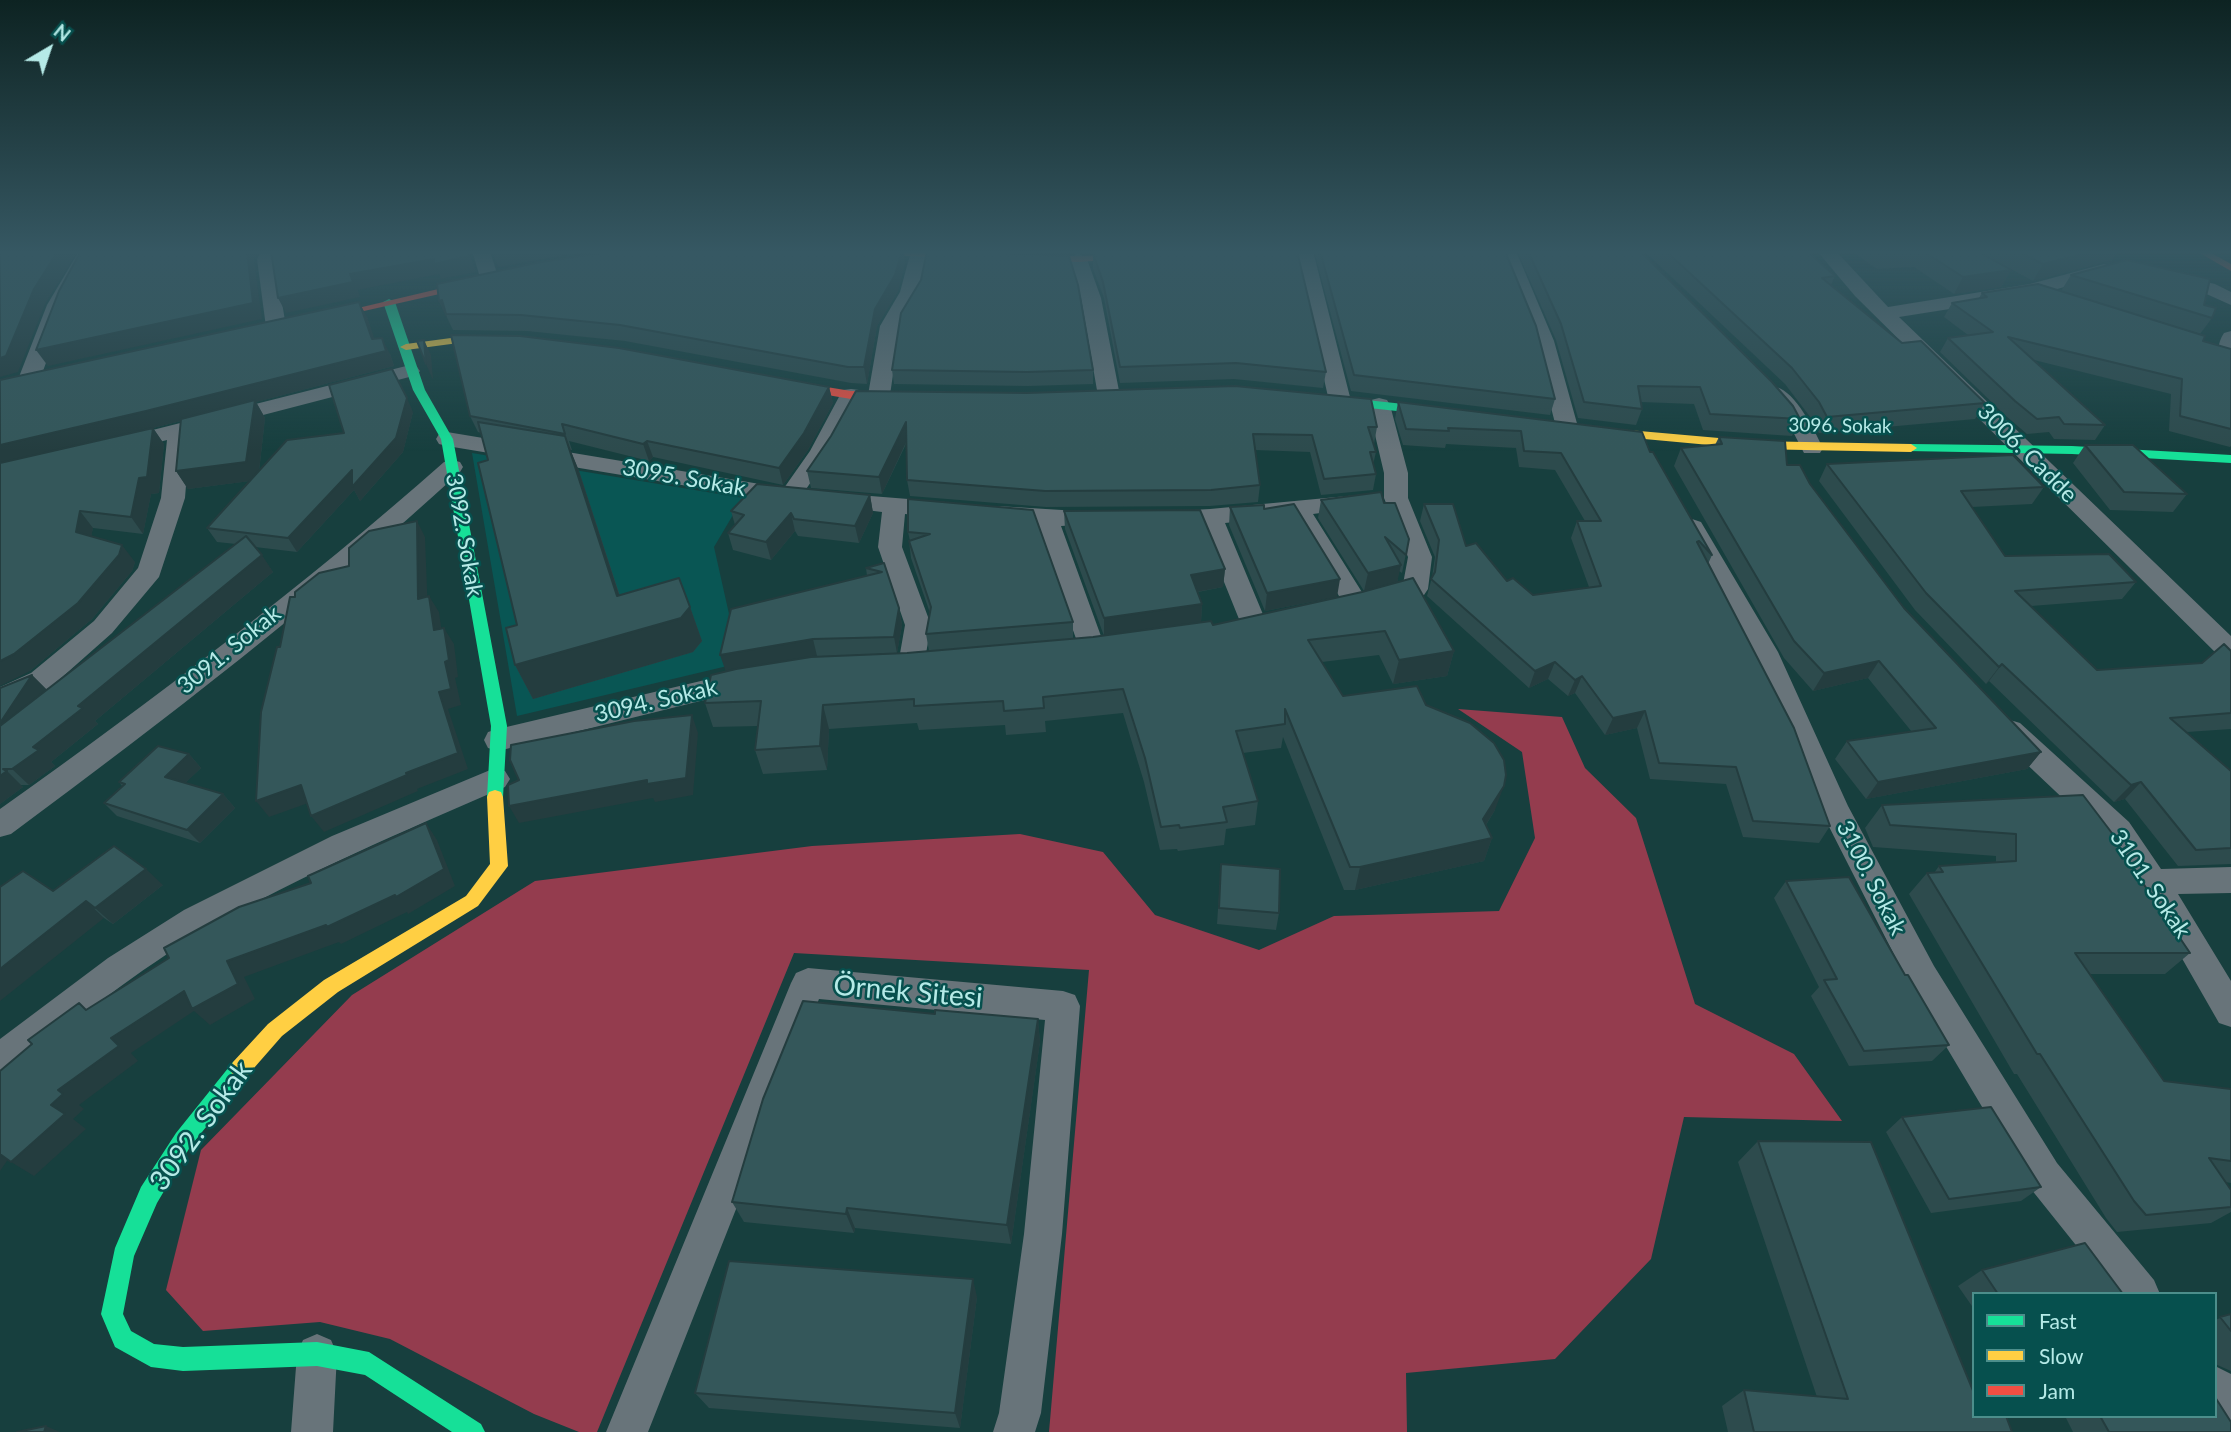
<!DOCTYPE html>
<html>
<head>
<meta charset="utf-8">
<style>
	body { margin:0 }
	#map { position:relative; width:2231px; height:1432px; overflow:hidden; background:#173f3e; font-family:Lato,sans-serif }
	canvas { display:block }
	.legend { position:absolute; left:1972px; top:1292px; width:245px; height:126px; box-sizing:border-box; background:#06504e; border:2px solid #4c8e8b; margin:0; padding:9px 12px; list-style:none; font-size:21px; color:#b5eae7 }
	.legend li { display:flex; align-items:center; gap:14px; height:35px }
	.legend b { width:35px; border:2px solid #4c8e8b }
	.north { position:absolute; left:14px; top:14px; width:70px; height:70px; -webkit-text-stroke:5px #06504e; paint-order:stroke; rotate:39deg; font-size:19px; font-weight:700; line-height:28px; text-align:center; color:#b5eae7 }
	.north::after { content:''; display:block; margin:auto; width:24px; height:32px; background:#b5eae7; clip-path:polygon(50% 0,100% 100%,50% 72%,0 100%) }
</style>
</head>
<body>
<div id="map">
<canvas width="2231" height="1432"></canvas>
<ul class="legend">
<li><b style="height:9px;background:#16e098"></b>Fast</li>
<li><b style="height:9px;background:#ffcf43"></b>Slow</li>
<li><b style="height:9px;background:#f24e42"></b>Jam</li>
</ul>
<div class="north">N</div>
</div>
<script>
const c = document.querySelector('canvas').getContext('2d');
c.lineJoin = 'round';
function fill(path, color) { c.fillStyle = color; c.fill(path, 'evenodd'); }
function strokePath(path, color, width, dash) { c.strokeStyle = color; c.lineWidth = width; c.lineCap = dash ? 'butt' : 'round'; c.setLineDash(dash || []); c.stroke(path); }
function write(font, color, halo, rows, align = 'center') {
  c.font = font + ' Lato,sans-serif'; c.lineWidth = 5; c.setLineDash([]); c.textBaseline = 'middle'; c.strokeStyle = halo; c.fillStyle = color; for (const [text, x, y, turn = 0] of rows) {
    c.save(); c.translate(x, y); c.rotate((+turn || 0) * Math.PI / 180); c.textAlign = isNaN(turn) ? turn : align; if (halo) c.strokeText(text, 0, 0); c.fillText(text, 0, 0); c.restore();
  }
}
const built = new Path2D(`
	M472 453 743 498 714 547 740 663 517 716Z`);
const green = new Path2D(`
	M1458 709 1562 717 1585 768 1636 818 1695 1004 1794 1054 1842 1121 1684 1117 1651 1259 1555 1359 1406 1373 1407 1432H1049L1089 970 794 953 597 1432H579L534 1414 390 1339 320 1322 203 1331 166 1290 201 1150 352 995 535 881 812 846 1020 834 1103 852 1155 915 1259 950 1334 916 1499 911 1535 838 1522 752Z`);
const street = new Path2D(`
	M79 251H97L67 305 39 382 35 386H21L17 382 47 305Z
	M261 251H279L275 259 286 327 283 331H269L266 327 257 259Z
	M472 251H490L499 280 496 284H482Z
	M911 251 928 252 920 292 900 326 890 395 887 400H871L868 395 880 326 900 292Z
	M1295 251H1313L1351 401 1348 406H1332L1329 401Z
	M1498 251H1516L1554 341 1578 427 1575 432H1559L1556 427 1534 341Z
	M1817 251H1836L1888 307 2030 284 2104 264 2111 266 2113 270 2111 274 2032 296 1899 317 2231 636V661L2222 659 1855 296Z
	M1078 253 1087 259 1101 298 1120 396 1117 401H1101L1098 396 1081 298 1069 259Z
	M2171 274 2215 284 2231 292V305L2202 292 2164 284 2161 280 2164 276Z
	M2231 331V369L2224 367C2216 357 2217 343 2224 333Z
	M410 365 417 367 420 371 417 375 190 434 185 498 159 577 112 633 51 687 0 709V687L31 673 94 621 138 568 161 498 167 440 121 452 113 450 110 445 113 440Z
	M1776 387C1796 392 1814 430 1823 448L1820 453H1804L1788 422 1765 393 1768 388Z
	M851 389 859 390 862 395 832 451 798 501 790 503 447 446 439 444 436 439 439 434 447 432 784 488 810 451 840 395 843 390Z
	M1379 398 1387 400 1390 405 1408 473V498L1432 557 1428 589 1424 595 1386 606 1377 603 1373 597 1377 591 1403 584 1408 557 1384 498V473L1368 405 1371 400Z
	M452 460 460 462 463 467 460 472C319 601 165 720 11 834L0 837V809C152 701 305 585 444 462Z
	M833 493 946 502 954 505 958 510 954 515 946 518 905 514 902 547 931 625 924 665 921 672 911 675 901 672 898 665 905 625 878 547 882 512 825 505 821 500 825 495Z
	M1358 495 1366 497 1370 502 1366 507 1313 514 1370 605 1366 611 1357 614 1348 611 1291 516 1225 523 1267 624 1263 630 1254 633 1245 630 1241 624 1201 525 1157 522 1153 517 1157 512 1210 509Z
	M997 506 1111 513 1115 518 1111 523 1061 526 1106 650 1102 657 1093 659 1084 657 1080 650 1036 525 989 519 985 514 989 509Z
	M1692 519 1701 522 1778 652 1848 806 1934 966 2057 1163 2154 1280 2160 1294H2115L2031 1189 1910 986 1819 807 1752 652 1680 527 1683 522Z
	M743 671 753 674 757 681 753 688 498 751 488 748 484 740 488 732 498 729Z
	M2010 720 2020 723 2129 822 2161 869 2231 867V893L2178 894 2231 981V1027L2219 1023 2160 920 2107 840 2000 739 1996 731 2000 723Z
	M495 768 505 771 510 779 505 787C404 831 302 874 206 930 137 970 75 1021 12 1071L0 1076V1039L108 958 184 910 332 836Z
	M808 968 1063 991 1075 995 1080 1006 1062 1234 1041 1413 1035 1432H993L999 1413 1024 1234 1045 1020 819 999 648 1432H606L791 983 796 973Z
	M317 1334 331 1340 337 1354 333 1432H291L297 1354 303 1340Z
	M2215 1366 2231 1374V1429L2216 1423 2211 1416H2215Z`);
const fast = new Path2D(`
	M389 299 395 302 425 390 453 439 507 726 503 797 501 802H489L487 797 491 726 441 439 413 390 383 302Z
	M1319 395 1451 409 1457 413 1451 417 1315 402V396Z
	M1911 444 2072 446 2231 455V463L2072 454 1907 451V445Z
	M240 1060 247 1062 250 1069 247 1076 190 1147 157 1203 134 1256 123 1314 131 1331 154 1344 183 1347 317 1342 369 1352 481 1424 485 1432H452L365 1375 317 1366 183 1371 151 1367 115 1347 101 1314 115 1248 141 1187 176 1133 233 1062Z`);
const slow = new Path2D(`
	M466 336 505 338 511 341 505 344 466 342 406 350 400 347 406 344Z
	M1594 427 1753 441 1911 444 1917 448 1911 452 1753 449 1590 434 1588 431Z
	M495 790 501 792 503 797 508 866 478 906 338 992 282 1036 247 1076 240 1078 233 1076 230 1069 233 1062 268 1024 324 980 466 896 490 864 487 797 489 792Z`);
const jam = new Path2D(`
	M847 251C923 245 1001 256 1077 256 1122 255 1167 248 1211 251L1206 254 1078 262 852 254Z
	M2196 251H2208L2231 264V271Z
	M489 277 493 278V282L364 311 358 308Z
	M778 379 851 391 906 392 912 396 906 400 851 399 774 386 772 383Z`);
const wall = new Path2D(`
	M614 251H904L905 263 898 291 877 326 867 384 851 383 625 341 527 331 453 330 439 301Z
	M1314 251H1505L1555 399 1550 415 1351 391Z
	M1517 251H1640L1800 419 1792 436 1703 430 1694 404 1641 402 1642 409 1636 425 1578 418 1556 340Z
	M1644 251H1807L1835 276 1831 285 1902 343 1985 403 1975 419 1819 433 1811 418 1785 384Z
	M1851 251H2118L2112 260 2033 281 1990 258 2011 270 2001 287 1954 294 1914 267 1877 269Z
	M1093 253 1326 372 1323 388 1234 379 1120 383 1104 298 1093 269Z
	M2071 275 2204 305 2212 318 2200 334 2061 291Z
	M1982 293 2203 341 2231 349V446L2230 447 2169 431 2171 394 2034 360 2105 425 2095 440 2054 439 2049 432 2027 434 2006 416 1940 352 1948 338 1968 335 1944 317 1952 303 1979 298Z
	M367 317 374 339 390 354 394 366 256 402 265 418 259 472 344 433 413 412 403 452 360 501 354 490 297 552 255 547 273 572 95 721 98 724 51 762 55 766 29 785H20L23 787 0 804V688L32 675 47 690 236 544 217 542 207 528 250 481 188 489 176 471 181 421 153 428 164 444 159 493 151 494 143 534 93 528 91 536 135 562 132 571 92 619 30 671 0 380Z
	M892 370H1093V384L1028 386 894 384Z
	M829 387 833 403 808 450 783 485 653 457 649 461 569 441 572 450H570L579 471 620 596 690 607 702 641 693 652 533 699 515 665 517 625 488 460 481 433 478 432 470 416Z
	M856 391 1377 427 1374 444H1373L1376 452 1373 465 1376 474 1373 490 1321 495 1310 452 1255 450 1260 485 1258 502 1210 506 1046 507 910 496 907 480V442L882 494 811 488 807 471 831 436Z
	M1398 402 1650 452 1712 555 1708 564 1830 826 1819 843 1743 837 1726 784 1650 779 1637 728 1605 735 1575 693 1568 696 1548 679 1529 688 1427 596 1432 577 1435 557 1420 521 1424 504 1466 546 1507 581 1533 595 1589 587 1571 538 1577 521H1585L1555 470 1519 467 1516 448 1446 444 1445 448 1403 445 1395 419Z
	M1719 437 1787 465 1810 484 1904 608 2041 752 2027 769 1866 799 1835 759 1847 741 1912 732 1868 678 1813 691 1784 658 1674 466 1681 448 1715 445Z
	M2085 445 2187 494 2173 512 2110 510 2073 463Z
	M1827 464 2044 487 2032 504 1972 507 2005 556 2136 582 2122 599 2031 606 2097 670 2202 663 2231 651V729L2187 732 2231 771V864L2178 866 2125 799 2114 802 1989 681 1986 684 1915 610 1819 481Z
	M870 495 873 513 859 543 798 536 795 531 771 560 733 550 728 533 735 525 731 511Z
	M908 499 1073 622V639L1104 636 1065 529 1064 511 1225 569 1223 587 1198 592 1202 604 1201 622 1213 625 1362 592 1388 585 1364 591 1318 518 1321 500 1384 503 1409 539 1402 573 1399 571 1397 583 1454 651 1447 676 1393 684 1379 655 1322 662 1343 696 1426 705 1495 810 1486 825 1492 838 1484 861 1355 890H1344L1283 737 1281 748 1243 753 1258 801 1255 825 1226 829 1224 845 1178 851 1177 849 1160 850 1144 782 1123 713 1045 721 1046 732 1006 735 1005 725 919 730 917 723 829 729 827 770 763 774 755 750 758 726 713 727 705 703 726 672 867 576 866 568 884 563 899 608 902 625 897 653 812 657 907 653 929 651 926 634 930 613 911 558 909 541H910L908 532Z
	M1230 507 1264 509 1337 597 1265 611 1229 525Z
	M189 754 201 768 185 783 223 794 235 808 200 843 117 816 104 803 122 786 119 782Z
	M1882 805 2121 845 2119 847 2190 953 2165 974H2090L2164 1081 2231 1089V1183L2225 1182 2231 1190V1212L2211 1223 2117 1232 2106 1218 2017 1074H2014L1909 894 1927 873H1934L1939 866 1996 863V856L1873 847 1865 828Z
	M1221 864 1279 913 1276 930 1217 924Z
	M1786 881 1905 975 1949 1045 1932 1061 1849 1066 1811 996 1819 987 1774 898Z
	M163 885 113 924 104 918 53 891Z
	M935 1014 1038 1019 1040 1042 1011 1244 855 1228 854 1233 744 1222 732 1202Z
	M1902 1117 2041 1187 2021 1201 1931 1213 1886 1132Z
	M1758 1141 1974 1416 2012 1432H1728L1722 1406 1744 1390 1817 1397 1738 1162Z
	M1982 1270 2123 1294H1974V1309L1958 1286Z
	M977 1297 960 1428 709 1408 695 1393Z
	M2231 1314V1371L2215 1364V1320Z
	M2065 1416H2215L2231 1432H2073Z`);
const shadedWall = new Path2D(`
	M58 251H78L45 304 18 372 0 377V358L34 289Z
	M247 251H260L254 259 262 319 48 366 36 350Z
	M468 251H470L469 252 476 272 441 279 439 274 358 290 360 297 286 313 278 298 350 274Z
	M498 251H590L498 267 492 252Z
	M902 251H904L905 263 898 291 877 326 867 384 864 367 875 309Z
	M2094 251H2118L2112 260 2033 281 2043 264Z
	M2011 270 2001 287 1954 294 1963 277Z
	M442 300 446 314 447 317H446L439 301Z
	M359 302 367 317 379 352 382 338 390 354 394 366 256 402 265 418 258 480 188 489 176 471 255 402 153 428 164 444 159 493 151 494 143 534 131 517 0 464V445L372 339Z
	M424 340 431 355 433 380 426 364Z
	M829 387 833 403 808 450 783 485 779 468Z
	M407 398 413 412 403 452 360 501 354 490 297 552 288 538Z
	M906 422 908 438 882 494 879 477Z
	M565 436 579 471 631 631 617 596Z
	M647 441 653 457 649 461 643 444Z
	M870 495 873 513 859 543 855 526Z
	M80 511 93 528 89 548 76 532Z
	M791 513 795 531 771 560 766 542Z
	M417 521 425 537 428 615 418 599Z
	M122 545 135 562 132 571 92 619 30 671 0 686V661Z
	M262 555 273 572 95 721 98 724 51 762 55 766 29 785 12 769 33 747 78 706Z
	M1401 565 1397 583 1364 591 1368 573Z
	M1225 569 1223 587 1190 593 1191 575Z
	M1340 579 1337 597 1265 611 1267 593Z
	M429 596 439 612 444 647 434 630Z
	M1202 604 1201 622 1104 636V618Z
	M690 607 702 641 693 652 533 699 515 665Z
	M899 608 902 625 897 653 894 637Z
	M444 628 454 644 458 677 455 678 461 705 448 709 468 769 417 789 418 791 324 832 311 816 406 773 439 692 445 662Z
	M813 639 817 656 726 672 720 655Z
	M1454 651 1447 676 1393 684 1399 660Z
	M1879 661 1868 678 1813 691 1824 673Z
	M1555 662 1548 679 1529 688 1535 671Z
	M2002 664 1989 681 1986 684 1999 667Z
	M32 675 48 691 0 735V723Z
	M1582 676 1575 693 1568 696 1575 680Z
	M823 705 829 729 827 770 820 746Z
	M1645 711 1637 728 1605 735 1613 718Z
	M692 715 698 733 693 795 655 802 653 798 519 823 509 806Z
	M2041 752 2027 769 1866 799 1878 782Z
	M189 754 201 768 177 791 165 777Z
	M7 771 23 787 0 804V776Z
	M2141 782 2125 799 2114 802 2131 785Z
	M301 785 314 801 269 817 256 801Z
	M1504 786 1495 810 1475 842 1492 838 1484 861 1355 890 1360 867 1483 819Z
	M223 794 235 808 200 843 187 830Z
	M426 823 437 840 455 886 408 914 407 912 341 944 339 942 244 977 255 999 210 1025 194 1011 131 1053 138 1061 79 1105 84 1109 73 1119 86 1129 34 1176 11 1162 51 1105 58 1090 111 1038 227 961Z
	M146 869 163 885 113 924 95 908Z
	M86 901 104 918 0 1001V969Z
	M1038 1019 1040 1042 1011 1244 1007 1225Z
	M0 1153 9 1158 0 1171Z
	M847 1208 855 1228 854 1233 846 1214Z
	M973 1279 977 1297 960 1428 955 1413Z
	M46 1426 60 1432H44Z`);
const building = new Path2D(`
	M0 251H58L34 289 6 356 0 358Z
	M81 251H247L253 303 36 350 59 291Z
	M271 251H468L469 256 434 264V259L350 274 353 282 278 298Z
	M614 251H902L895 275 875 309 864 367H848L620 325 521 315 446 314 442 300 439 301 437 284 541 262Z
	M927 251H953L1069 256 1078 285 1093 370 1027 372 892 370 901 313 921 280Z
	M1138 251H1297L1326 372 1236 363 1120 367 1103 282 1093 253Z
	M1320 251H1505L1536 326 1555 399 1354 375Z
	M1528 251H1640L1772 382 1793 406 1800 419 1710 414 1700 387 1638 386 1642 409 1584 402 1561 324Z
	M1666 251H1807L1835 276 1822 278 1902 343 1921 341 1985 403 1827 417 1819 402 1792 368Z
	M1883 251H1912L1886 253Z
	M1923 251H1977L2011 270 1963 277Z
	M2017 251H2094L2043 264Z
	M2127 260 2210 279 2204 305 2216 308 2212 318 2071 275Z
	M2038 284 2205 336 2203 341 2231 349V429L2180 416 2182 379 2008 337 2105 425 2064 424 2059 417 2037 419 2015 401 1948 338 1993 332 1952 303 1987 297 1982 293Z
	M359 302 372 339 382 338 386 351 146 411 0 445V380Z
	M451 335 520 336 619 348 829 387 804 433 779 468 647 441 643 444 562 424 565 434 470 416Z
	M424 340 426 364 417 341Z
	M392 369 407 398 396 438 352 487V470L288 538 207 528 287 440 344 433 329 385Z
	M1235 386 1371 399 1377 427H1368L1376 452H1370L1376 474 1324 479 1312 435 1253 434 1260 485 1211 490 1045 491 907 480 906 422 879 477 807 471 831 436 856 391 1027 393Z
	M255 400 246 462 176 471 181 419Z
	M1398 402 1642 432 1650 452H1653L1712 555 1699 541 1697 542 1794 728 1830 826 1753 821 1736 767 1659 763 1645 711 1613 718 1582 676 1575 680 1555 662 1535 671 1431 579 1435 572 1439 540 1424 504H1453L1466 546 1476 543 1507 581 1513 578 1533 595 1601 586 1577 521H1601L1561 453 1524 451 1521 431 1448 428 1449 431 1406 429Z
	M478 422 565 436 617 596 679 578 690 607 681 618 515 665 506 628 517 625 478 463 488 460Z
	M153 428 147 477 139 478 131 517 80 511 76 532 122 545 119 555 78 603 14 654 0 661V463Z
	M1719 437 1785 441 1787 465H1800L1810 484 1904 608 2041 752 1878 782 1847 741 1936 728 1879 661 1824 673 1794 641 1681 448 1722 444Z
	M2085 445H2133L2187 494 2124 492Z
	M2013 455 2044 487 1961 491 2005 556 2109 554 2136 582 2015 591 2097 670 2202 663 2224 644 2231 651V713L2170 718 2231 771V848L2196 850 2141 782 2131 785 2002 664 1999 667 1926 593 1827 464Z
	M757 484 870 495 855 526 794 519 791 513 766 542 728 533 744 515 731 511Z
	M1381 492 1384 503H1395L1409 539 1406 555 1385 537 1401 565 1368 573 1321 500Z
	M908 499 1033 510 1073 622 926 634 931 607 909 541 930 534 908 532Z
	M1294 504 1340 579 1267 593 1230 507 1264 505V509Z
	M1200 510 1225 569 1191 575 1202 604 1104 618 1064 511Z
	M417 521 418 599 429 596 434 630 444 628 449 660 445 662 451 689 439 692 458 753 406 773 407 775 311 816 301 785 256 801 261 712 277 647H280L290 597H295V592L319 573 349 566V548L369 531Z
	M246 536 262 555 78 706 83 708 33 747 39 750 12 769H3L7 771 0 776V726Z
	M884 563 899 608 894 637 813 639 720 655 731 609 882 572 866 568Z
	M1413 578 1454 651 1399 660 1385 631 1308 640 1343 696 1417 686 1426 705 1470 723 1494 743 1504 760 1506 775 1504 786 1483 819 1492 838 1360 867H1350L1285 709V724L1236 731 1258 801 1223 807 1227 822 1180 828 1179 825 1161 827 1145 758 1123 689 1043 697 1044 708 1004 711 1003 701 914 706V699L823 705 820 746 755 750 761 701 705 703 711 675 736 669 811 657 907 653 1093 637 1211 621 1213 625 1362 592Z
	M32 675 0 723V688Z
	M692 715 686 778 647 784V780L509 806 508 785 519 780 510 760 511 745 634 721Z
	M158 746 189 754 165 777 223 794 187 830 104 803 125 784 119 782Z
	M2083 795 2121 845 2118 846 2190 953H2075L2164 1081 2231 1089V1161L2209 1158 2231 1190V1207L2146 1215 2134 1201 2040 1054H2037L1927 873 1943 872 1939 866 2016 861V834L1890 825 1882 805Z
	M426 823 444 869 396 897 395 895 327 927 326 925 227 961 238 984 192 1009 184 991 111 1038 119 1046 58 1090 63 1094 51 1105 65 1114 11 1162 0 1154V1071L32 1044 28 1040 79 1003 86 1010 169 958 164 948 239 907 311 883 308 876Z
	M114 846 146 869 95 908 86 901 0 969V887L23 871 53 891Z
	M1221 864 1280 869 1279 913 1219 908Z
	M1849 877 1905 975H1908L1949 1045 1864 1051 1824 980 1837 979 1786 881Z
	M803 1001 935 1014V1010L1038 1019 1007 1225 847 1208 846 1214 732 1202 763 1099Z
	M1991 1107 2041 1187 1949 1199 1902 1117Z
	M1758 1141 1871 1142 1974 1393V1416H2006L2012 1432H1754L1744 1390 1848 1399Z
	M2085 1243 2123 1294H1998L1982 1270Z
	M729 1261 973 1279 955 1413 695 1393Z
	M2231 1314V1331L2220 1317Z
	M2215 1397 2231 1422V1432H2109L2100 1416H2215Z
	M46 1426 44 1432H17Z`);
const farStreetnames = [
	["3096. Sokak",1840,426,1]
];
const streetNames = [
	["3006. Cadde",2027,453,45],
	["3095. Sokak",684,478,10],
	["3092. Sokak",464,535,80],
	["3091. Sokak",229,650,-39],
	["3094. Sokak",656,701,-13],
	["3100. Sokak",1871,878,63],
	["3101. Sokak",2150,884,56]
];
const nearStreetnames = [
	["Örnek Sitesi",908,992,5],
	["3092. Sokak",201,1126,-54]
];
fill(built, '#095654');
fill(green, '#943c4e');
fill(street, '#68747a');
fill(fast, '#16e098');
fill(slow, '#ffcf43');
fill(jam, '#f24e42');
fill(wall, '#2d4b4d');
fill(shadedWall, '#243d3f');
fill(building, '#34575a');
strokePath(building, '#243d3f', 2);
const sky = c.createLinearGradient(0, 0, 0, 451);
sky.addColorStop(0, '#0d2322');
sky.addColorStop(0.56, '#365863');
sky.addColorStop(1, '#36586300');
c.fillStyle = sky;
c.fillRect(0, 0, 2231, 451);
write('19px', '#b5eae7', '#06504e', farStreetnames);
write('23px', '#b5eae7', '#06504e', streetNames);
write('28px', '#b5eae7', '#06504e', nearStreetnames);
</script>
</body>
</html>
